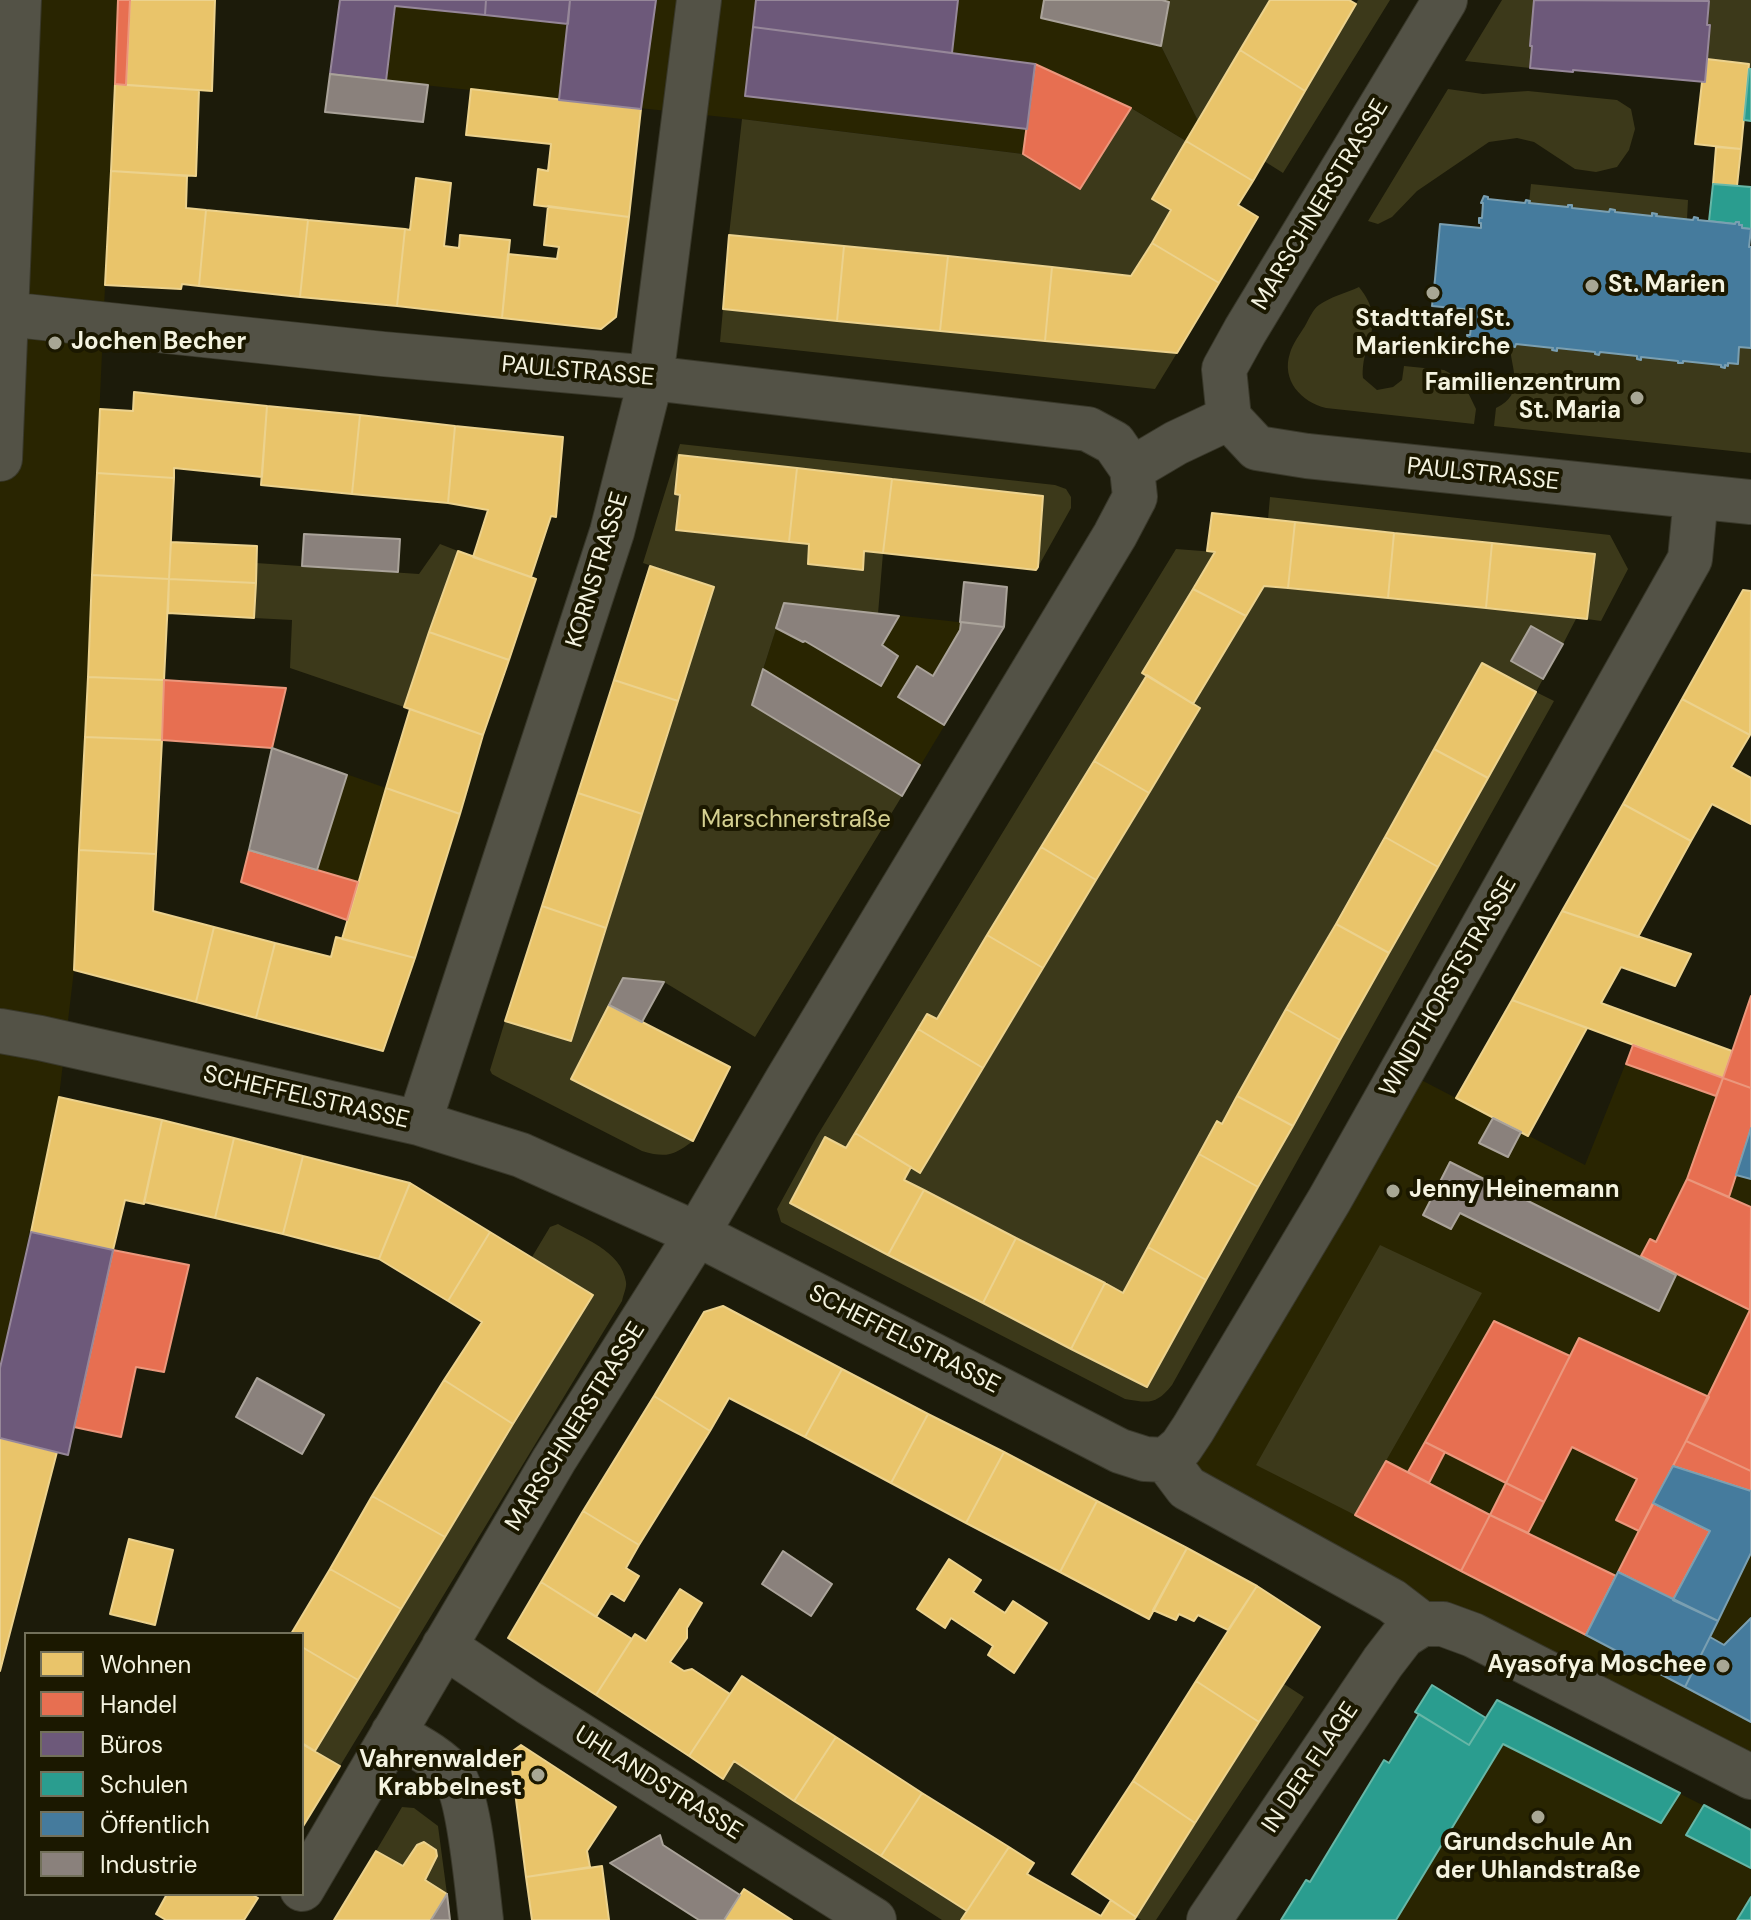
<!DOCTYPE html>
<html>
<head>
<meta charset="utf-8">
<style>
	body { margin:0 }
	#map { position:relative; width:1751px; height:1920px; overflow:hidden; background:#1c1b0a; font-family:"DM Sans",sans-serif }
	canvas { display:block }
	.legend { position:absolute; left:24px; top:1632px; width:280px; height:264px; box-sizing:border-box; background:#1b1800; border:2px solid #72705a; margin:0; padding:10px 14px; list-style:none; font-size:24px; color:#f4f3e0 }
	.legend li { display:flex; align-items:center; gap:16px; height:40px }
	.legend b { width:40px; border:2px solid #72705a }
</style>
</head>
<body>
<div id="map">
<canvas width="1751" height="1920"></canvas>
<ul class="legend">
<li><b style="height:22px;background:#e9c46a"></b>Wohnen</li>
<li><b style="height:22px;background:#e76f51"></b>Handel</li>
<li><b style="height:22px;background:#6d597a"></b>Büros</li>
<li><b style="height:22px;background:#2a9d8f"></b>Schulen</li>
<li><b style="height:22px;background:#457b9d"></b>Öffentlich</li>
<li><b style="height:22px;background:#8a817c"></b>Industrie</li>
</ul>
</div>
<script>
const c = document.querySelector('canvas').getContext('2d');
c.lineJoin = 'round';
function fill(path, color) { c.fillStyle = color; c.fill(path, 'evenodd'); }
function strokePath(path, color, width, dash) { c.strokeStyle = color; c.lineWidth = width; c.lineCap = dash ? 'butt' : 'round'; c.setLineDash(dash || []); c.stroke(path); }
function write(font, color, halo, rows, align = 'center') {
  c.font = font + ' "DM Sans",sans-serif'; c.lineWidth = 8; c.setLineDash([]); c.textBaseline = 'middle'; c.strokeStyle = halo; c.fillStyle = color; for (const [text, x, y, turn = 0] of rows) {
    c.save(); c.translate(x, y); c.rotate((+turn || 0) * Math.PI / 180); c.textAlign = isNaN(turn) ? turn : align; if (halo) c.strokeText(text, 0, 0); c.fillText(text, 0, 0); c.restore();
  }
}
const built = new Path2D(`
	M0 0H118L74 970 59 1097 0 1368Z
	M340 0H1170L1161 46 1198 121 1186 141 1131 108 1080 189 1023 154 742 119 386 81Z
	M784 603 1004 627 902 796 752 705Z
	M272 748 386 788 347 920 241 882Z
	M1751 996V1777L1170 1483 1402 1070 1585 1165 1633 1045 1723 1078Z
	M1497 1700 1751 1830V1920H1281L1306 1880 1310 1882 1389 1763 1469 1745Z`);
const green = new Path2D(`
	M1170 0H1270L1198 121 1161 46Z
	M1358 0H1390L1283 173 1264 161Z
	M1502 0H1534L1530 45 1532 46 1530 68 1465 61Z
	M1696 0H1751V69H1749L1748 64 1707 59 1709 2Z
	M1448 89 1483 94 1528 91 1617 100 1631 109 1635 129 1629 150 1617 167 1596 172 1575 169 1534 142 1517 138 1489 142 1417 191 1392 217 1378 224 1368 221Z
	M1131 108 1186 141 1152 198 1171 210 1131 276 729 235 742 119 1023 154 1079 189Z
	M1531 184 1688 200 1687 220 1656 216V214L1653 213 1652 216 1615 212 1614 209H1610L1609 212 1572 208V205H1568V207L1529 203Z
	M1359 287C1389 325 1361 339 1363 378L1377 390 1393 387 1402 380 1404 366 1444 370 1462 380 1476 409 1474 424 1326 408C1301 402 1281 380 1290 353 1293 343 1300 334 1305 326 1309 319 1313 309 1319 305 1330 297 1346 293 1359 287Z
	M723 309 1177 353 1155 389 720 342Z
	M1516 344 1553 348V350L1557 348 1595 352V354L1599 355 1600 352 1637 356V359L1640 360 1641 357 1678 361V363H1683V361L1728 365V363H1738L1739 347 1751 348V453L1494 426 1496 408C1526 394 1511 369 1510 346L1515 347Z
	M680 444 1055 485 1066 489 1071 497V508L1038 567 1043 496 679 456 676 494 809 544 808 564 862 570 864 551 883 553 878 614 784 604 752 704 902 796 755 1037 664 982 623 978 571 1079 693 1141C673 1156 666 1158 642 1151L501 1079 492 1074 490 1070 505 1021 571 1040 714 587 643 563Z
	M1270 497 1610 535 1628 569 1601 621 1587 619 1595 554 1268 519Z
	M440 544 458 551 404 707 290 668 292 620 254 618 256 563 419 574Z
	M1176 549 1215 552 1143 672 1147 675 937 1019 927 1014 846 1148 825 1137 790 1202 888 1255 1147 1387 1535 691 1482 663 1222 1124 1217 1122 1123 1293 904 1180 911 1167 921 1172 1200 709 1193 704 1264 586 1577 617 1563 644 1530 627 1512 660 1543 679 1536 692 1554 701 1172 1385C1156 1405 1149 1403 1125 1399L781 1222 777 1209 817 1136Z
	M558 1224C581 1237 622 1251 626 1282 627 1287 623 1295 622 1301L340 1766 315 1751 593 1295 532 1257 550 1227Z
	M1380 1245 1482 1293 1355 1515 1256 1465Z
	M1284 1684 1304 1697 1156 1920H1141L1136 1917Z
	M734 1761 967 1911 961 1920H942L723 1779Z
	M402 1807 414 1808 438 1826 447 1894 425 1880 437 1856C435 1848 431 1845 424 1843L417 1845 403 1866 376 1851Z`);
const homes = new Path2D(`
	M130 0H215L212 91 126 85Z
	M1270 0H1349L1356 4 1305 91 1240 50Z
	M1240 50 1305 91 1253 181 1186 141Z
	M1707 59 1749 64 1741 149 1695 144 1702 82H1705Z
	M115 84 199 90 196 176 111 171Z
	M471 89 641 109 629 217 534 205 538 169 548 171 551 144 466 135Z
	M1186 141 1253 181 1238 205 1258 217 1219 283 1152 243 1171 210 1152 199Z
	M1716 147 1741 149 1737 186 1713 184Z
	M111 171 187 176 186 208 206 210 199 286 182 284 181 289 105 285Z
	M416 178 451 183 444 246 459 248 460 235 510 240 502 318 397 306 405 229 410 230Z
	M548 206 629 217 616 317 601 329 502 318 508 254 557 259 559 247 544 245Z
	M206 210 308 220 300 297 199 286Z
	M308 220 405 229 397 306 300 297Z
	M729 235 844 246 837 321 723 309Z
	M1152 243 1219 283 1177 353 1045 341 1052 267 1131 276Z
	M844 246 948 256 940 331 837 321Z
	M948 256 1052 267 1045 341 940 331Z
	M134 392 267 406 262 477 174 468V478L97 473 100 409 133 411Z
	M267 406 360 415 352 494 261 485Z
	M360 415 455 426 448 503 352 494Z
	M455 426 563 437 556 517 551 516 531 577 473 557 488 510 448 503Z
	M679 455 797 468 789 542 676 530 680 495 675 494Z
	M797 468 892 479 883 553 864 551 863 570 808 564 809 544 789 542Z
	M97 473 174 478 169 579 92 575Z
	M892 479 1043 496 1038 567 1036 570 883 553Z
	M1212 513 1295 522 1288 588 1264 586 1246 616 1193 589 1215 552 1207 551Z
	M1295 522 1394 533 1388 598 1288 588Z
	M1394 533 1492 543 1486 608 1388 598Z
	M171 542 257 546 256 583 169 579Z
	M1492 543 1595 554 1587 619 1486 608Z
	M458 551 536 579 509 660 429 632Z
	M650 566 714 587 678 701 614 680Z
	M92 575 169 579 164 680 88 677Z
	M169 579 256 583 254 618 168 613Z
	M1193 589 1246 616 1193 704 1142 673Z
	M1743 590 1751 591 1750 735 1682 699Z
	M429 632 509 660 483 735 404 707Z
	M1482 663 1536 692 1488 778 1434 749Z
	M1147 675 1200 708 1149 793 1094 761Z
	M88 677 164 680 162 740 85 737Z
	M614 680 678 701 642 814 578 793Z
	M1682 699 1750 735 1731 767 1751 778V824L1712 804 1691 841 1623 804Z
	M410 709 483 735 460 814 386 788Z
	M85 737 162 740 156 854 79 850Z
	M1434 749 1488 778 1438 867 1385 837Z
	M1094 761 1149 793 1096 880 1041 847Z
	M386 788 460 814 415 958 342 939Z
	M578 793 642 814 606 928 542 906Z
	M1623 804 1691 841 1638 937 1562 911Z
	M1385 837 1438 867 1389 953 1336 924Z
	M1041 847 1096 880 1043 968 987 935Z
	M79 850 156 854 153 911 214 927 196 1002 74 970Z
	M542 906 606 928 571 1041 505 1021Z
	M1562 911 1691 954 1675 986 1621 967 1601 1003 1732 1051 1723 1078 1512 1000Z
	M1336 924 1389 953 1340 1040 1286 1009Z
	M214 927 275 943 256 1018 196 1002Z
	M987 935 1043 968 983 1068 918 1029 927 1014 937 1019Z
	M336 937 415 958 383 1051 256 1018 275 943 331 957Z
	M1512 1000 1587 1028 1528 1136 1456 1098Z
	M609 1005 730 1067 693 1141 571 1079Z
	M1286 1009 1340 1040 1293 1126 1237 1096Z
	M918 1029 983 1068 920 1173 855 1133Z
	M1237 1096 1293 1126 1258 1187 1199 1154 1217 1121 1222 1124Z
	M59 1097 162 1120 144 1204 125 1200 113 1250 31 1232Z
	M162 1120 234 1138 215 1218 144 1202Z
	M855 1133 911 1167 904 1180 924 1190 888 1255 790 1203 825 1137 846 1148Z
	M234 1138 303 1156 283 1234 215 1218Z
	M1199 1154 1258 1187 1206 1280 1148 1247Z
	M303 1156 410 1183 379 1259 283 1234Z
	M410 1183 490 1232 448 1301 379 1259Z
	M924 1190 1016 1238 983 1303 888 1255Z
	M490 1232 593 1295 513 1424 444 1380 482 1322 448 1301Z
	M1016 1238 1105 1283 1071 1349 983 1303Z
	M1148 1247 1206 1280 1147 1387 1071 1349 1105 1283 1123 1293Z
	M723 1306 842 1369 805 1437 729 1398 710 1431 654 1396 704 1312Z
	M842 1369 928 1414 891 1483 805 1437Z
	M444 1380 513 1424 445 1537 372 1496Z
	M654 1396 710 1431 639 1545 583 1511Z
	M928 1414 1004 1452 966 1523 891 1483Z
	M0 1438 57 1452 0 1671Z
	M1004 1452 1097 1501 1060 1572 966 1523Z
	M372 1496 445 1537 401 1609 330 1569Z
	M1097 1501 1187 1548 1149 1619 1060 1572Z
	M583 1511 639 1545 626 1568 639 1576 624 1601 611 1593 596 1617 541 1582Z
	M129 1539 173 1550 155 1625 110 1614Z
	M1187 1548 1257 1586 1228 1630 1198 1615 1194 1621 1179 1614 1176 1620 1153 1610Z
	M949 1559 981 1580 973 1592 1005 1613 1013 1601 1047 1623 1014 1673 988 1655 993 1646 951 1618 945 1628 917 1609Z
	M330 1569 401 1609 358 1680 302 1647V1634H291Z
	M541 1582 632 1639 596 1695 508 1638Z
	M1257 1586 1320 1627 1259 1722 1196 1681Z
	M680 1589 702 1603 687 1628V1638L670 1662 684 1671 692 1669 730 1694 689 1756 596 1695 635 1634 646 1641Z
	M302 1647 358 1680 315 1751 302 1743Z
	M742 1676 836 1737 794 1801 734 1761 723 1779 689 1756Z
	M1196 1681 1259 1722 1195 1823 1133 1781Z
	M836 1737 922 1793 881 1856 794 1801Z
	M302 1744 340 1766 302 1828Z
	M521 1745 616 1807 587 1851 590 1867 526 1877 510 1753Z
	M1133 1781 1195 1823 1136 1917 1072 1874Z
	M922 1793 1009 1847 967 1911 881 1856Z
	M424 1842 436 1850 437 1856 425 1880 447 1894 431 1920H334L376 1851 403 1866 417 1845Z
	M1009 1847 1034 1863 1027 1874 1101 1916 1111 1900 1136 1917 1134 1920H961Z
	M602 1866 609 1920H532L526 1877Z
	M744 1889 792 1920H724Z
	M167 1894H251L258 1898 244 1920H166L156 1914Z`);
const shops = new Path2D(`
	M118 0H130L126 85 115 84Z
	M1035 64 1131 108 1080 189 1023 154Z
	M164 680 286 688 272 748 162 740Z
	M249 850 358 882 347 920 241 882Z
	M1751 996V1088L1723 1078Z
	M1633 1045 1723 1078 1716 1096 1626 1064Z
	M1723 1078 1751 1088V1129L1729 1197 1687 1179Z
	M1687 1179 1751 1207 1750 1310 1641 1256 1650 1239 1656 1242Z
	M113 1250 189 1265 164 1372 136 1367 121 1437 74 1427Z
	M1751 1308V1471L1686 1441Z
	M1494 1321 1570 1356 1506 1483 1425 1442Z
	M1579 1338 1709 1397 1639 1531 1616 1520 1637 1479 1572 1447 1544 1502 1506 1483Z
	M1686 1441 1751 1471V1491L1673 1466Z
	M1425 1442 1445 1452 1429 1483 1408 1472Z
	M1386 1461 1490 1515 1461 1571 1355 1515Z
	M1506 1483 1544 1502 1528 1533 1490 1515Z
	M1653 1503 1710 1531 1673 1600 1618 1572Z
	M1490 1515 1616 1576 1586 1635 1461 1571Z`);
const offices = new Path2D(`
	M340 0H486L485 15 395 6 386 81 330 74Z
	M486 0H570L568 24 485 15Z
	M570 0H656L641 109 559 100Z
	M756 0H958L952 53 753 27Z
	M1534 0 1709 1 1707 25H1710L1705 82 1573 70V72L1530 68 1532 46H1530Z
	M753 27 1035 64 1027 129 745 96Z
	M31 1232 113 1250 68 1455 0 1438V1368Z`);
const schools = new Path2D(`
	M1749 69H1751V121L1744 120Z
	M1713 184 1751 187V229L1742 228V225H1739V222H1736L1735 224 1709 221Z
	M1432 1685 1486 1718 1469 1745 1415 1712Z
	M1497 1700 1680 1793 1661 1823 1503 1744 1396 1920H1281L1306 1880 1310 1882 1384 1760 1389 1763 1419 1714 1469 1745Z
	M1704 1805 1751 1830V1868L1686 1835Z
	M1751 1897V1920H1737Z`);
const public = new Path2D(`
	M1484 196 1488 197V199L1525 203 1526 200 1530 201 1529 203 1568 207V205H1572V208L1609 212 1610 209 1615 210V212L1652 216V213L1657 214 1656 216 1693 220 1694 217 1698 218V220L1735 224 1736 222H1739V225H1742V228L1751 229 1749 247H1751V348L1739 347 1738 364 1728 363V366L1725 365V368L1721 367V365L1683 361V363H1678V361L1641 357V360L1637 359V356L1600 352 1599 355 1595 354V352L1557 348V351L1552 350 1553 348 1516 344 1515 347 1510 346 1511 343 1474 340V342H1469L1467 335H1470L1472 318H1469V315H1472L1473 310 1432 306 1435 279 1440 224 1481 228V223H1479V218H1482L1483 203H1481Z
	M1751 1128V1179L1736 1175Z
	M1673 1466 1751 1491V1553L1718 1621 1673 1600 1710 1531 1653 1503Z
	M1618 1572 1718 1621 1685 1687 1586 1635Z
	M1751 1618V1722L1685 1687 1710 1637 1724 1645Z`);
const industry = new Path2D(`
	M1044 0H1162L1169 2 1161 46 1041 18Z
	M330 74 428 85 423 122 325 112Z
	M304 534 400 539 398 572 302 566Z
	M964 582 1007 587 1004 627 960 622Z
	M784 603 899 616 882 645 898 656 881 686 805 641 803 642 776 628Z
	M961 622 1004 627 944 725 898 697 917 666 933 676 960 630Z
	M1531 626 1563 644 1543 679 1511 661Z
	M763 669 920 765 902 796 752 705Z
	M272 748 347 775 317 870 249 850Z
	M623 978 664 982 642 1022 609 1005Z
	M1493 1118 1521 1132 1508 1157 1479 1143Z
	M1450 1162 1676 1275 1659 1311 1460 1213 1451 1229 1423 1215Z
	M257 1378 324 1415 302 1454 236 1417Z
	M783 1551 832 1584 811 1616 762 1584Z
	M660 1835 663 1845 740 1895 724 1920H699L610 1863Z
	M447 1894 450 1920H431Z`);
const minor = new Path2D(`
	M6 314 383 354 651 378 1088 429 1114 443 1132 469 1135 497 1115 535 787 1080 697 1234 554 1460 302 1889
	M1229 418 1257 448 1307 456 1751 502
	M1229 418 1224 369 1245 331 1445 0
	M0 459 19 0
	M1132 469 1176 443 1229 418
	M0 1031 40 1038 419 1123 521 1155 697 1234 1120 1451 1145 1459 1166 1460 1187 1488 1392 1601 1422 1624H1443L1473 1635 1751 1777
	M419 1123 612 532 651 378 699 0
	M1166 1460 1181 1447 1193 1429 1330 1199 1690 559 1696 497
	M444 1646 529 1703 874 1920
	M393 1733C412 1744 439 1757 453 1775 470 1797 477 1889 481 1920
	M1209 1920 1383 1662 1403 1636 1422 1624`);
const markers = [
	[1592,286,8,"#a8a795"],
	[1433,293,8,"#a8a795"],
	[55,343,8,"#a8a795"],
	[1637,398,8,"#a8a795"],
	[1393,1191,8,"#a8a795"],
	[1723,1666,8,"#a8a795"],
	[538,1775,8,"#a8a795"],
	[1538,1817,8,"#a8a795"]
];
const streetNames = [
	["MARSCHNERSTRASSE",1321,205,-59],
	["PAULSTRASSE",578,372,5],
	["PAULSTRASSE",1483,475,6],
	["KORNSTRASSE",598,570,-73],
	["WINDTHORSTSTRASSE",1449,987,-60],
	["SCHEFFELSTRASSE",306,1098,13],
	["SCHEFFELSTRASSE",904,1340,27],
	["MARSCHNERSTRASSE",576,1427,-58],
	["IN DER FLAGE",1311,1768,-56],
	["UHLANDSTRASSE",658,1784,32]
];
const poiNames = [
	["St. Marien",1608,286],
	["Stadttafel St.",1433,320,"center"],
	["Marienkirche",1433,348,"center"],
	["Jochen Becher",71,343],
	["Familienzentrum",1621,384,"right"],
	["St. Maria",1621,412,"right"],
	["Jenny Heinemann",1409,1191],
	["Ayasofya Moschee",1707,1666,"right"],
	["Vahrenwalder",522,1761,"right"],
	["Krabbelnest",522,1789,"right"],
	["Grundschule An",1538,1844,"center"],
	["der Uhlandstraße",1538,1872,"center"]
];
const parkNames = [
	["Marschnerstraße",796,821]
];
fill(built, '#292501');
fill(green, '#3c391a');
fill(homes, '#e9c46a');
strokePath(homes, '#ecd28d', 2);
fill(shops, '#e76f51');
strokePath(shops, '#eb977c', 2);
fill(offices, '#6d597a');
strokePath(offices, '#968799', 2);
fill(schools, '#2a9d8f');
strokePath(schools, '#67b7a7', 2);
fill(public, '#457b9d');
strokePath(public, '#7a9fb1', 2);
fill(industry, '#8a817c');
strokePath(industry, '#aaa39a', 2);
strokePath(minor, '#39382a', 46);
strokePath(minor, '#535246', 44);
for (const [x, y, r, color] of markers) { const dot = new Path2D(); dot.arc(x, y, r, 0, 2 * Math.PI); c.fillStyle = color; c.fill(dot); strokePath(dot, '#1b1800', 3); }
write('24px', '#f4f3e0', '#1b1800', streetNames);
write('bold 24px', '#f4f3e0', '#1b1800', poiNames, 'left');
write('24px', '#d5d090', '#1b1800', parkNames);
</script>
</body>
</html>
